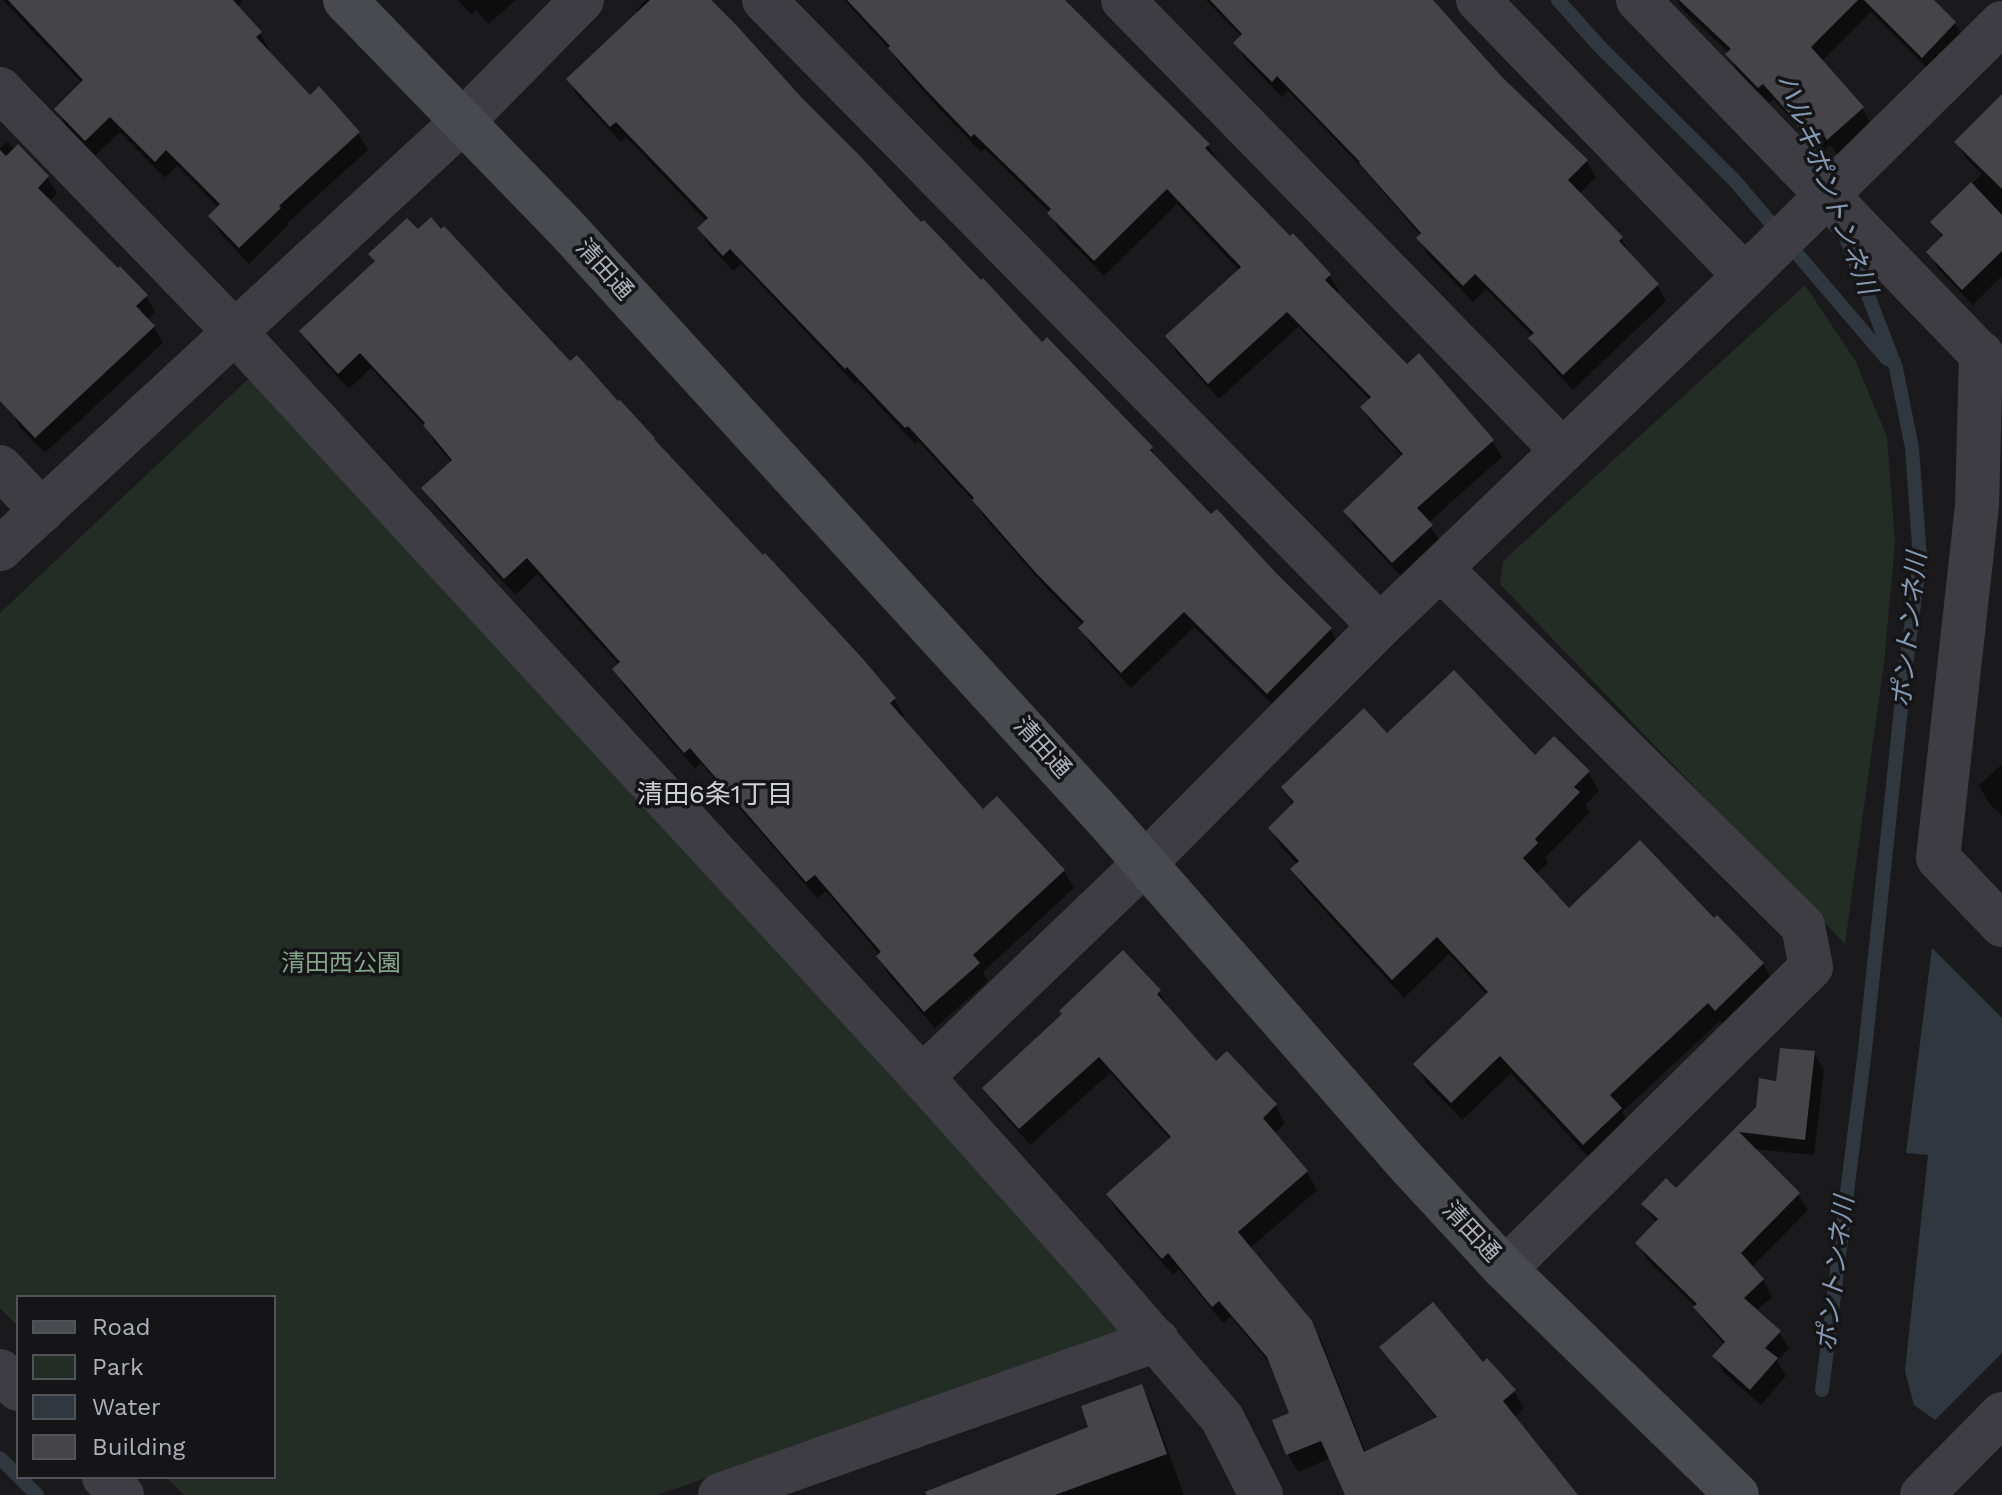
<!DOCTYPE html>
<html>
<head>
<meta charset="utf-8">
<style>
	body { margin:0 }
	#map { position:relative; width:2002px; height:1495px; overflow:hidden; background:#1a1a1c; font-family:"Work Sans",sans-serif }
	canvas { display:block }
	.legend { position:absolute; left:16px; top:1295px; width:260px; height:184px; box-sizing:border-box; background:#151517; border:2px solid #525359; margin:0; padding:10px 14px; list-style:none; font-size:24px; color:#adafbb }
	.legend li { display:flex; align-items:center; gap:16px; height:40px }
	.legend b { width:40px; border:2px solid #525359 }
</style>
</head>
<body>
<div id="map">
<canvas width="2002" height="1495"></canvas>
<ul class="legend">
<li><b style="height:10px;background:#494a50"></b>Road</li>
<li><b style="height:22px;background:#242c26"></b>Park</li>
<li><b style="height:22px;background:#30373f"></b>Water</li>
<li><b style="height:22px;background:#444449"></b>Building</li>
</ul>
</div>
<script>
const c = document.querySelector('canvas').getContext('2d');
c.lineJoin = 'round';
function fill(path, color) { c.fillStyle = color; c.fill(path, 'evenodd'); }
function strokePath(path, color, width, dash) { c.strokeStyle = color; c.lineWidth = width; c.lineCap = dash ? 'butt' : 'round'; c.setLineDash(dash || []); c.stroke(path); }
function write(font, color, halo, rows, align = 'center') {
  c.font = font + ' "Work Sans","Noto Sans JP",sans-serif'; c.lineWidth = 7; c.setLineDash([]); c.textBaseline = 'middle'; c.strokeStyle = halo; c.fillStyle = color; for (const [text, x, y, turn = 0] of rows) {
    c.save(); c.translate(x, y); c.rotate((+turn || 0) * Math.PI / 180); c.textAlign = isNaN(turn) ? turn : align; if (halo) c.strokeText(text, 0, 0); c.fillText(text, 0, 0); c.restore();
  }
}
const green = new Path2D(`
	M1805 285 1856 362 1887 437 1895 542 1884 663 1845 944 1500 584 1503 561Z
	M247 380H266L1114 1305 1118 1331 658 1495H184L166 1477H274V1297H18V1326L0 1308V613Z`);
const water = new Path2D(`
	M1932 948 2002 1018V1353L1935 1420 1914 1405 1905 1371 1928 1155 1906 1153Z`);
const shadow = new Path2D(`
	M3 0H243L237 8 260 33 269 49 267 52 310 97 358 133 368 150 287 223 288 225 249 264 220 233 210 216 219 208 177 165 165 178 120 132 95 156 66 126 57 109 83 84Z
	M458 0H516L488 24 476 10 471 14Z
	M646 0H708L921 225 1042 345 1151 448 1161 465 1211 517 1330 629 1340 646 1277 709 1194 627 1131 688 1090 644 1080 628 1083 625 1048 590 984 517 977 505 918 441 915 444 857 382 855 384 741 264 733 271 709 245 700 229 707 222 626 137 621 142 578 96 568 79 638 13 636 10Z
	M844 0H1062L1208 145 1218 161 1290 238 1329 275 1339 291 1336 294 1407 367 1492 441 1502 457 1428 523 1441 542 1403 578 1355 528 1345 511 1403 457 1372 424 1362 408 1370 400 1298 327 1219 399 1177 353 1168 336 1240 271 1177 204 1104 276 1059 230 1050 213 985 149 981 152 939 108 900 65 892 52Z
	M1206 0H1425L1501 78 1586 161 1596 177 1579 194 1621 238 1631 255 1657 285 1666 301 1573 390 1540 355 1530 339 1533 337 1486 289 1473 302 1428 255 1419 238 1421 236 1367 173 1288 91 1282 97 1245 59 1236 43 1242 37Z
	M1677 0H1931L1955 23 1964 40 1932 73 1871 12 1821 62 1862 108 1871 124 1838 155 1830 145 1822 153 1773 99 1769 103 1737 71 1728 54 1729 53 1681 8Z
	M2002 97V276L1973 305 1938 269 1929 252 1942 238 1933 222 1982 174 1966 159 1957 142Z
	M7 142 47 177 57 193 49 202 146 296 155 312 147 320 154 327 163 343 45 453 20 427 11 410 0 366V148Z
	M371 254 570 364 894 699 904 716 901 718 983 812 997 799 1064 871 1074 888 983 972 988 981 935 1028 888 974 879 957 880 955 826 891 817 898 701 763 695 769 624 686 615 669 619 665 537 574 515 595 434 505 424 488 452 463 435 443 428 430 371 368 349 389 311 348 301 331 376 263Z
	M1387 736 1535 758 1588 772 1599 791 1585 805 1590 812 1545 858 1548 863 1535 875 1569 911 1714 920 1763 964 1774 983 1727 1028 1720 1021 1622 1112 1631 1128 1594 1163 1511 1073 1462 1120 1426 1083 1416 1064 1487 995 1449 954 1404 998 1304 888 1293 869 1298 865 1281 847 1270 828 1294 806 1283 788Z
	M2002 764V816L1988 802 1979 785Z
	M1159 992 1169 1009 1216 1064 1275 1105 1285 1123 1274 1134 1307 1172 1317 1190 1249 1249 1310 1322 1321 1340 1366 1453 1437 1419 1392 1364 1382 1347 1482 1365 1514 1391 1524 1408 1514 1418 1576 1495H1348L1331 1458 1298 1472 1288 1455 1274 1421 1292 1414 1273 1367 1231 1317 1223 1323 1179 1269 1173 1275 1118 1212 1108 1195 1171 1140 1110 1073 1030 1145 995 1105 985 1088Z
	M1814 1053 1824 1070 1814 1155 1753 1149 1798 1194 1808 1210 1751 1268 1763 1280 1772 1297 1756 1311 1779 1332 1789 1348 1777 1361 1786 1376 1761 1405 1724 1373 1715 1357 1725 1345 1705 1324 1696 1307 1647 1260 1638 1243 1656 1223 1643 1204 1676 1190 1757 1107 1778 1083Z
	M1141 1386 1150 1402 1184 1495H922L1091 1429Z`);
const stream = new Path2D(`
	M1558 0 1601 48 1735 181 1887 359
	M1802 119 1820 167
	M1822 1390 1865 1050 1904 680 1920 559 1912 448 1896 368 1845 235
	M0 1458 37 1495`);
const building = new Path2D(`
	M8 0H233L262 32 256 37 310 95 319 86 360 132 279 206 281 208 239 248 208 216 220 204 166 150 155 162 110 117 85 141 54 109 83 80Z
	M650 0H711L738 27 801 97 860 156 921 222 924 220 981 280 983 278 1042 342 1047 337 1153 447 1150 450 1211 514 1217 509 1276 573 1332 628 1267 694 1184 612 1121 673 1078 628 1084 622 1036 573 972 500 974 498 908 426 905 428 847 367 845 369 730 249 723 256 697 228 708 218 616 122 610 127 566 79Z
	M847 0H1065L1210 144 1205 148 1290 236 1293 233 1331 274 1325 280 1407 364 1419 353 1494 440 1417 508 1433 525 1392 563 1343 511 1403 454 1360 407 1371 397 1287 312 1208 384 1165 336 1241 267 1167 189 1094 261 1047 213 1051 209 974 134 971 137 927 91 888 48 890 46Z
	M1210 0H1433L1502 77 1588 160 1568 180 1623 237 1619 241 1659 284 1563 375 1528 338 1534 333 1475 274 1463 286 1416 238 1421 233 1359 163 1360 162 1277 76 1272 82 1233 43 1242 34Z
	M1679 0H1858L1811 47 1864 107 1827 140 1820 130 1811 138 1763 84 1758 88 1725 54 1731 49Z
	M1864 0H1934L1956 22 1922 58Z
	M2002 94V189L1954 142Z
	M18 144 49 176 38 188 118 268 120 266 148 295 136 306 155 326 35 438 0 401V150L6 156Z
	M1971 182 2002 215V251L1962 290 1926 252 1943 235 1930 222Z
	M431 217 441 229 444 226 570 361 577 355 618 401 620 400 655 438 654 439 763 555 765 553 863 659 896 698 890 703 983 809 997 796 1065 870 973 955 980 963 924 1012 876 956 881 952 815 875 806 882 690 748 684 753 612 669 620 662 527 558 504 579 421 488 452 460 423 425 425 423 360 353 338 374 299 331 375 261 368 254 407 218 418 229Z
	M1454 670 1535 755 1554 736 1590 771 1574 787 1580 792 1535 839 1538 843 1523 858 1569 908 1640 840 1714 918 1717 915 1764 963 1715 1011 1708 1003 1610 1095 1622 1108 1583 1145 1500 1056 1451 1103 1413 1064 1488 992 1437 937 1392 980 1290 869 1299 861 1268 828 1294 802 1281 787 1364 708 1387 733Z
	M1123 950 1161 990 1157 994 1216 1061 1227 1051 1277 1104 1263 1118 1308 1171 1238 1232 1312 1321 1364 1452 1437 1417 1379 1347 1433 1302 1483 1362 1487 1358 1516 1390 1503 1401 1578 1495H1345L1321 1441 1286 1455 1272 1420 1289 1413 1267 1357 1219 1301 1212 1307 1168 1253 1162 1259 1106 1194 1171 1137 1099 1057 1019 1129 982 1088 1062 1014 1059 1011Z
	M1780 1048 1815 1051 1805 1140 1739 1132 1800 1193 1741 1253 1764 1279 1744 1298 1781 1331 1765 1348 1778 1358 1750 1390 1712 1356 1725 1342 1693 1307 1697 1304 1635 1243 1658 1219 1641 1204 1666 1178 1676 1188 1756 1107 1759 1078 1776 1081Z
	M1142 1384 1167 1454 1055 1495H926L925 1492 1088 1427 1081 1406Z`);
const street = new Path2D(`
	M764 0 1380 626
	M1123 0 1563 451
	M1478 0 1745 276
	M1638 0 2000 374
	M0 89 234 331 922 1077 1093 1268 1222 1418 1261 1495
	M1981 353 1977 506 1938 858 2002 925
	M0 467 42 511
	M0 549 462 122 582 0
	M1441 569 1803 926 1811 967 1505 1269
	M922 1077 1146 862 1380 626 1745 276 2002 23
	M0 1371 18 1389
	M104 1477 122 1495
	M720 1495 1157 1340
	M1922 1495 2002 1414`);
const secondary = new Path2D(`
	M345 0 567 229 1107 820 1407 1163 1505 1269 1737 1495`);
const streetNames = [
	["清田通",604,270,48],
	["清田通",1042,748,48],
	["清田通",1471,1232,47]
];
const parkNames = [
	["清田西公園",341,964]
];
const waterNames = [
	["ハルキポントンネ川",1826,184,69],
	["ポントンネ川",1910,630,-84],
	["ポントンネ川",1836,1274,-83]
];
const neighbourhoodNames = [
	["清田6条1丁目",715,795]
];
fill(green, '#242c26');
fill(water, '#30373f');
fill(shadow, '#0007');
strokePath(stream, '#30373f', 14);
fill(building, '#444449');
strokePath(street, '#3d3d43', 44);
strokePath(secondary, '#494a50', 44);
write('24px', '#adafbb', '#151517', streetNames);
write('24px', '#85a48b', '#151517', parkNames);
write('italic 26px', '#8699b3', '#151517', waterNames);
write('26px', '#cecfd7', '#151517', neighbourhoodNames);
</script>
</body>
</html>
